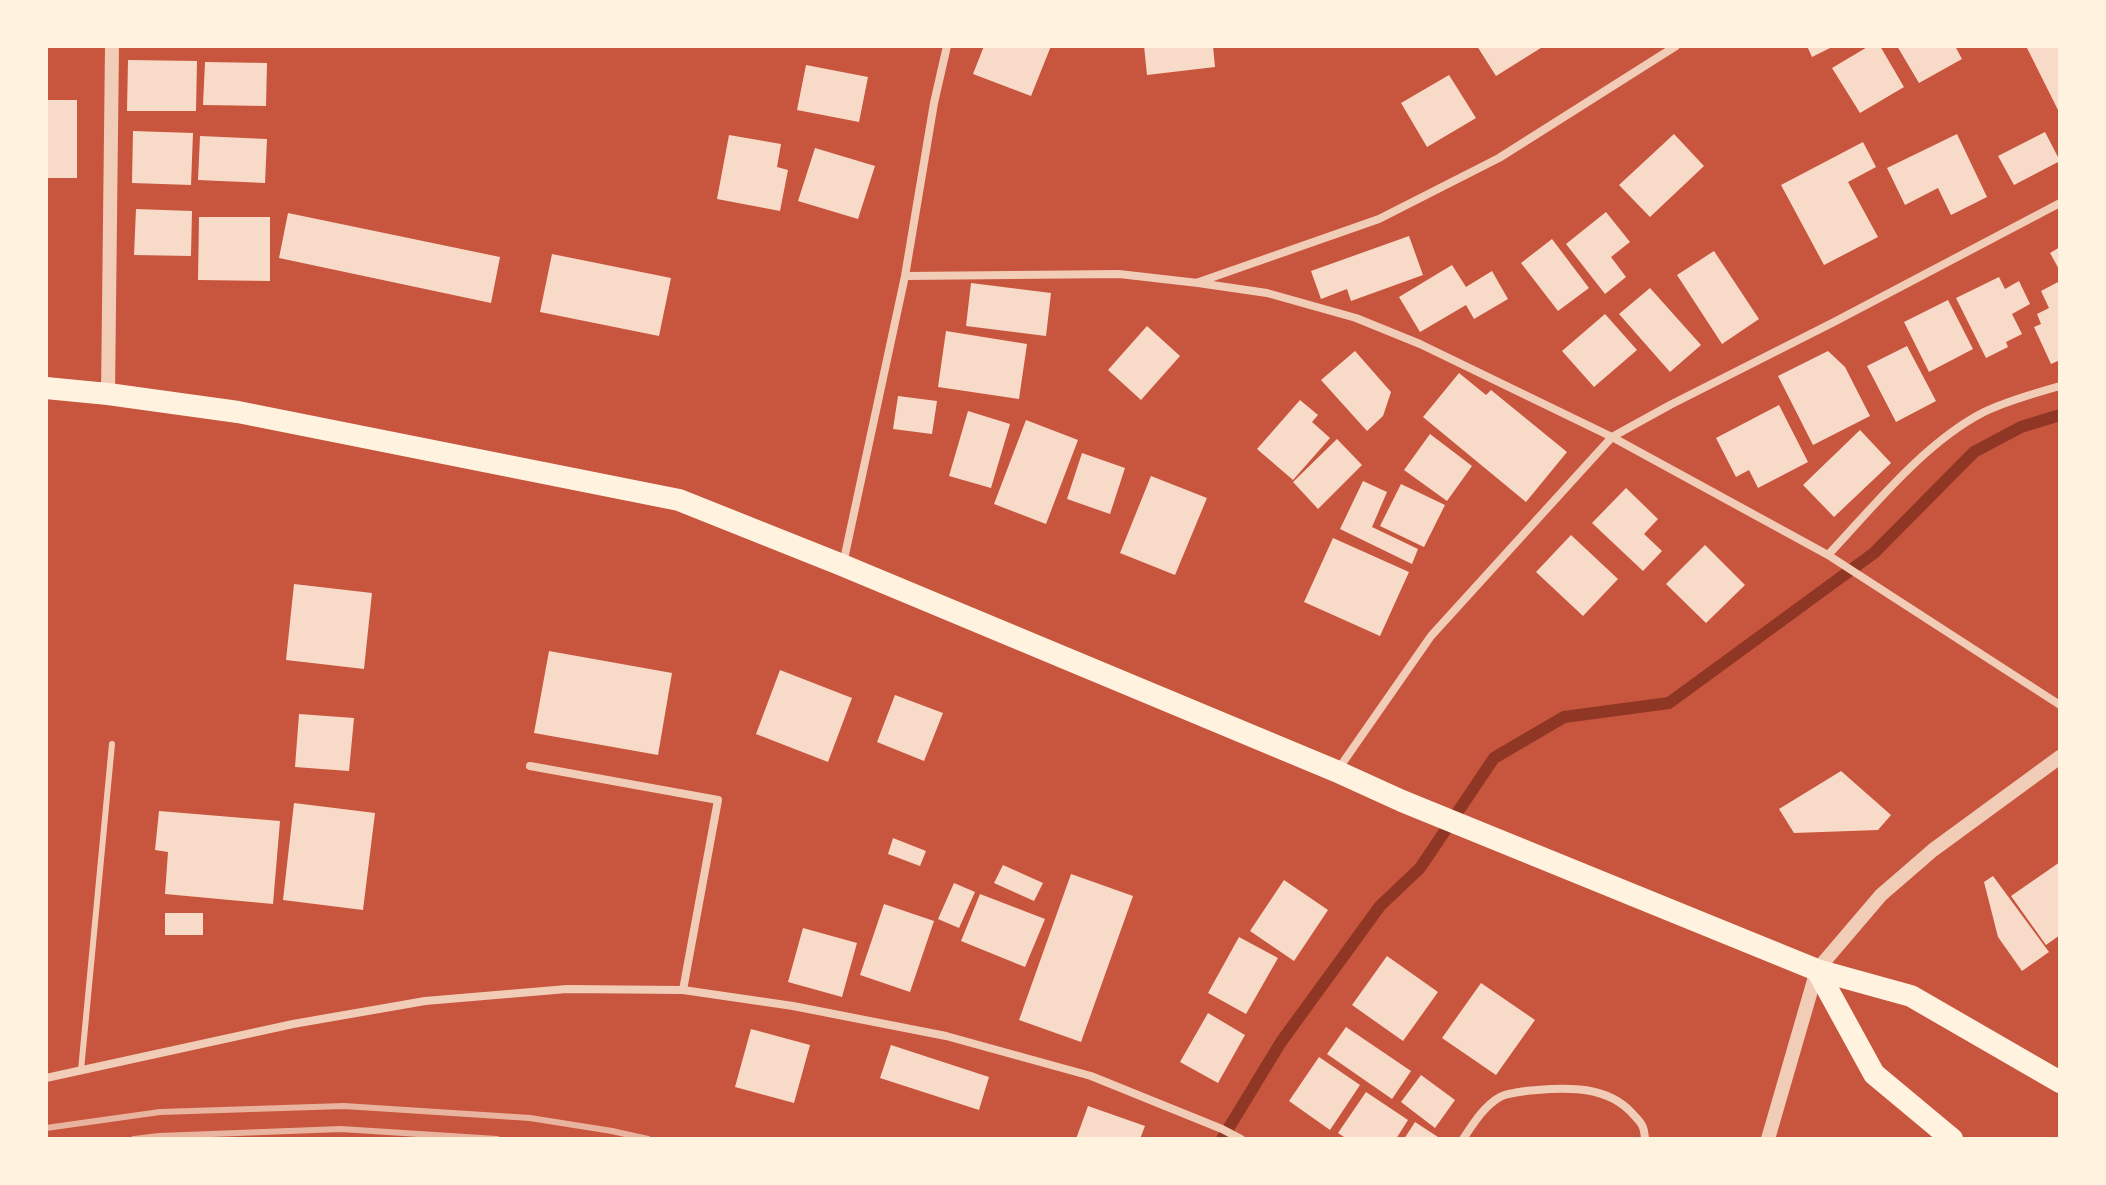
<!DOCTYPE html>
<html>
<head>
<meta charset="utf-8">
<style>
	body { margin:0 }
	#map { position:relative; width:2106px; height:1185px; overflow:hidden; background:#c8553d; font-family:"PT Sans Narrow",sans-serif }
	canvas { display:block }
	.frame { position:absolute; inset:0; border:48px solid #fff3e0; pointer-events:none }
</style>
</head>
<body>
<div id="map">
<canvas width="2106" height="1185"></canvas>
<div class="frame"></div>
</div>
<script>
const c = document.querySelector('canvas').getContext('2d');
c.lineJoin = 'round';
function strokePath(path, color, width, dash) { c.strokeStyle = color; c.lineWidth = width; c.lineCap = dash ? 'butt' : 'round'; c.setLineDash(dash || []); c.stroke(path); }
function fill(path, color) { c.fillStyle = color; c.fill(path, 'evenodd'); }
const stream = new Path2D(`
	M1222 1139 1281 1042 1380 906 1420 868 1494 758 1564 717 1669 703 1874 553 1974 452 2021 427 2060 415`);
const building = new Path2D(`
	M984 46H1051L1031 96 973 74Z
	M1144 46H1213L1215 67 1147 75Z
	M1477 46H1544L1496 76Z
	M1807 46H1834L1812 57Z
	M1869 46H1880L1904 87 1860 113 1832 68Z
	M1897 46H1955L1962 59 1919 83Z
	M2026 46H2060V114Z
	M128 60 197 61 196 111H127Z
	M205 62 267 63 266 106 203 105Z
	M806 65 868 77 859 122 797 110Z
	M1449 75 1476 118 1427 147 1401 103Z
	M46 100H77V178H46Z
	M133 131 193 133 191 185 132 183Z
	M2045 132 2060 161 2014 185 1998 156Z
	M1674 134 1704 166 1650 217 1619 185Z
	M1957 134 1987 197 1951 215 1938 188 1905 205 1887 168Z
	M729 135 781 144 777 167 788 170 780 211 717 199Z
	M200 136 267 139 265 183 198 180Z
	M1863 142 1876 167 1848 182 1878 237 1824 265 1781 185Z
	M815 148 875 166 858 219 798 201Z
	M136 209 192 211 191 256 134 255Z
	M1606 212 1630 242 1611 257 1626 277 1605 294 1566 244Z
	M288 213 500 257 491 303 279 258Z
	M199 217H270V281L198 280Z
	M1409 236 1423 275 1351 301 1347 289 1321 299 1311 271Z
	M1552 239 1589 288 1558 311 1521 263Z
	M2060 247V271L2050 253Z
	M1714 251 1759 319 1722 344 1677 275Z
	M552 254 671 278 659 336 540 312Z
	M1452 265 1466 287 1492 271 1508 299 1474 319 1466 305 1420 332 1399 297Z
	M1999 277 2005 289 2019 281 2030 304 2012 314 2022 334 2006 342 2008 347 1986 358 1956 298Z
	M2058 282 2060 286V360L2051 364 2034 327 2041 324 2037 314 2049 308 2041 291Z
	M971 283 1051 293 1046 336 966 326Z
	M1650 288 1701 345 1670 372 1619 314Z
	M1948 300 1973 349 1929 372 1904 322Z
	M1605 314 1637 350 1594 387 1562 351Z
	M1147 326 1180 356 1141 400 1108 370Z
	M946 331 1027 344 1019 399 938 387Z
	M1907 346 1936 401 1896 422 1867 366Z
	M1355 351 1391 392 1383 416 1367 431 1321 380Z
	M1828 351 1845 367 1870 416 1813 445 1778 376Z
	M1459 373 1486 395 1491 390 1567 452 1526 502 1423 417Z
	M898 396 937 401 932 434 893 429Z
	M1300 400 1318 415 1312 422 1330 438 1293 480 1257 449Z
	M1779 405 1808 462 1758 488 1749 470 1736 477 1716 438Z
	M968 411 1010 424 991 488 949 476Z
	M1026 420 1078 440 1046 524 994 504Z
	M1860 430 1891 463 1834 517 1803 485Z
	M1430 434 1472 466 1447 501 1404 470Z
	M1337 439 1362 465 1318 509 1293 482Z
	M1082 453 1125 468 1110 514 1067 499Z
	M1151 476 1207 498 1175 575 1120 553Z
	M1363 481 1387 492 1372 527 1418 549 1412 564 1340 529Z
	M1401 484 1445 505 1424 547 1380 526Z
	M1626 488 1658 519 1644 534 1662 551 1643 571 1592 523Z
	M1571 535 1618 579 1583 616 1536 572Z
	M1333 538 1409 572 1380 636 1304 602Z
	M1705 545 1745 585 1706 623 1666 584Z
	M294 584 372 593 364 669 286 660Z
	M549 651 672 673 658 755 534 733Z
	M780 670 852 698 828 762 756 734Z
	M895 695 943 713 924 761 877 742Z
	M299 714 354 718 349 771 295 767Z
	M1841 771 1891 815 1878 830 1794 833 1779 809Z
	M294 803 375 813 363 910 283 900Z
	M159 811 280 821 273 904 165 894 168 852 155 850Z
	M893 838 926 851 920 866 888 854Z
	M2060 862V935L2046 945 2011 896Z
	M1003 865 1043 883 1034 901 994 883Z
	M1071 874 1133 896 1081 1042 1019 1020Z
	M1993 876 2049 952 2022 971 1998 937 1984 882Z
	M1284 880 1328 910 1294 961 1250 931Z
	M954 883 975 892 959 928 938 919Z
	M980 894 1045 919 1025 967 961 941Z
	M884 904 934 921 910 992 860 975Z
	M165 913H203V935H165Z
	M803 928 857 943 842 997 788 982Z
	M1239 937 1278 958 1246 1014 1208 993Z
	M1387 956 1438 992 1403 1041 1352 1005Z
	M1481 983 1535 1020 1496 1075 1442 1038Z
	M1208 1013 1245 1035 1218 1083 1180 1062Z
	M1346 1027 1411 1071 1392 1099 1327 1054Z
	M751 1029 810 1045 794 1103 735 1087Z
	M891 1045 989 1077 979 1110 880 1078Z
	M1319 1057 1360 1085 1330 1130 1289 1101Z
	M1421 1075 1455 1100 1435 1128 1401 1102Z
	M1366 1092 1408 1120 1396 1139H1347L1338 1133Z
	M1088 1106 1145 1126 1140 1139H1076Z
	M1415 1122 1441 1139H1404Z`);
const service = new Path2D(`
	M81 1070 112 744`);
const minor = new Path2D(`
	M905 276 1119 274 1198 283 1267 293 1356 318 1420 344 1612 437 1828 555 2060 705
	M1199 282 1379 219 1499 158 1676 46
	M1828 555C1873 507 1925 442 1984 412 2007 401 2035 393 2060 386
	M843 564 905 276 934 103 947 46
	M530 766 718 800 683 990
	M1337 771 1431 636 1612 437 1670 405 1834 322 2060 203
	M46 1078 293 1024 425 1001 567 989 683 990 793 1006 946 1036 1091 1076 1222 1129 1241 1139
	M1463 1139C1473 1124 1484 1106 1500 1097 1510 1092 1526 1091 1537 1090 1571 1087 1607 1087 1631 1112 1641 1123 1644 1124 1645 1139`);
const tertiary = new Path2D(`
	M108 394 112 46
	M1768 1139 1817 970 1881 895 1933 850 2060 757`);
const trunk = new Path2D(`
	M46 388 108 394 238 412 679 500 842 565 1336 771 1402 801 1817 970 1911 996 2060 1082
	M1817 970 1874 1074 1952 1139`);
const rail = new Path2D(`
	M46 1128 160 1112 344 1106 530 1118 612 1131 648 1139
	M134 1139 159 1136 341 1129 497 1139`);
strokePath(stream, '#8f3625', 12);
fill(building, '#f7dbc8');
strokePath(service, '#f1ccb7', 6);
strokePath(minor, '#f1ccb7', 8);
strokePath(tertiary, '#f1ccb7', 14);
strokePath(trunk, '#fff3e0', 22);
strokePath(rail, '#e9b49f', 6);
</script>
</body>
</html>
